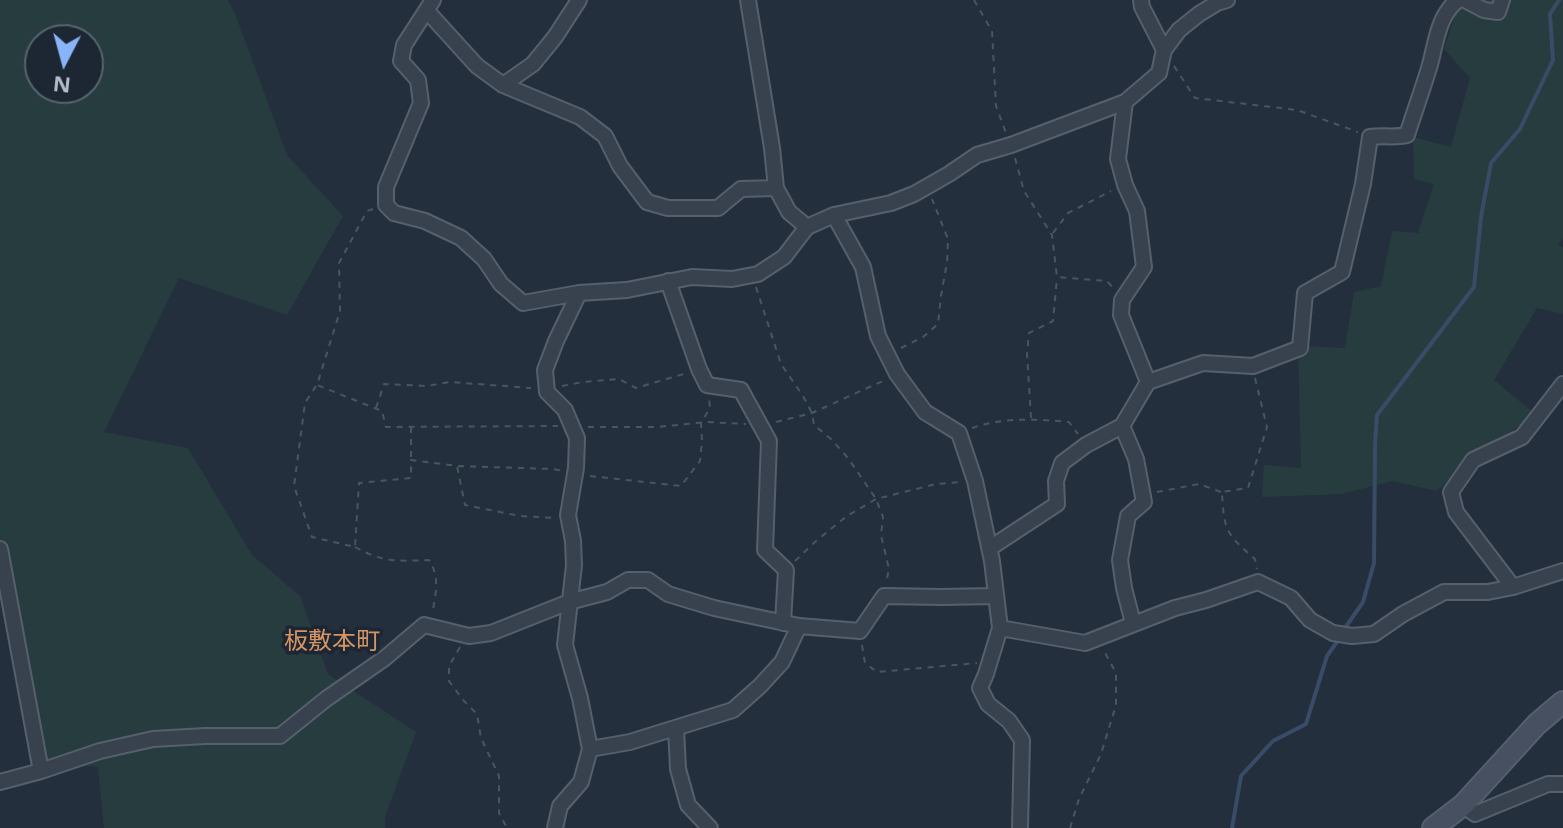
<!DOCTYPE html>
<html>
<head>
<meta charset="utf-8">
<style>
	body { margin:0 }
	#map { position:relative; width:1563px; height:828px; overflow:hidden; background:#242f3e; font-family:"Noto Sans",sans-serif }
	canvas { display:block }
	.north { position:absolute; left:24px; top:24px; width:80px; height:80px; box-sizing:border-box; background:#1d2633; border:2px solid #59626f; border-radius:50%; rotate:186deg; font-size:22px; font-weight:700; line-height:32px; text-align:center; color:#b4bcc9 }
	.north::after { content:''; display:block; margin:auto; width:28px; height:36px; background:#8ab4f8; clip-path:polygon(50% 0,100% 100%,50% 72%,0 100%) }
</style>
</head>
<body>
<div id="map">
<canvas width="1563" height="828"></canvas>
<div class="north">N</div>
</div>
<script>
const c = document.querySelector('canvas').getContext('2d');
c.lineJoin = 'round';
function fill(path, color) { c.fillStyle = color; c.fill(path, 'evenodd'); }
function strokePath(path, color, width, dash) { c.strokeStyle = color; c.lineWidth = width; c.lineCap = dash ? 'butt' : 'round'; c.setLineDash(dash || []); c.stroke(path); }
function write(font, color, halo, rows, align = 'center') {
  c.font = font + ' "Noto Sans","Noto Sans JP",sans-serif'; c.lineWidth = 7; c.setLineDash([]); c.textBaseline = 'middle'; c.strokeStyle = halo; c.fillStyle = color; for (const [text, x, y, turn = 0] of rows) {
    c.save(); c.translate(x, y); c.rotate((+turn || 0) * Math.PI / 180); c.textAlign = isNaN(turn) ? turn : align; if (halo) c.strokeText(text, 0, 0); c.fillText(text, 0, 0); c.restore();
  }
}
const green = new Path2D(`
	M0 0H228L236 16 287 155 343 216 287 315 179 278 104 432 188 448 252 555 300 596 328 674 416 732 385 817V828H104L98 767 37 761 0 546ZM40 40H88V88H40Z
	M1449 0H1563V239L1558 244 1563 248V314L1537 308 1494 380 1535 414 1477 457 1436 491 1393 481 1341 494 1262 497 1264 465 1301 468 1298 346 1345 348 1354 292 1381 286 1392 231 1418 233 1434 184 1414 179 1413 137 1451 147 1470 78 1444 49 1458 6Z`);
const stream = new Path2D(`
	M1343 631 1363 602 1374 563 1375 446 1377 415 1474 287 1481 217 1491 163 1520 129 1553 60 1550 14 1559 0
	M1232 828 1241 776 1273 741 1306 724 1327 656 1339 639`);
const path = new Path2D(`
	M974 0 992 31 996 106 1006 133
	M1174 66 1195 98 1297 110 1358 132
	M1015 158 1024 191 1052 235 1057 277 1107 281 1114 289
	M373 209 367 211 339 263 340 311 317 385 382 411 386 427 558 426
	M1053 233 1068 213 1111 191
	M756 287 781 364 803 396 812 413 814 425 831 439 848 458 876 499 883 517 881 535 889 569 886 583
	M901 348 923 337 938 324 941 296 947 262 948 239 932 199
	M1255 378 1267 427 1248 488 1222 492C1224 531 1226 534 1255 559L1257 569
	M316 386 305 403 294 486 312 537 355 547 359 483 411 478V460L457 466 465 505 520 516 556 518
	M562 386 583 382 619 379 636 388 687 373
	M376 408 384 384 427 386 450 382 531 388
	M1031 418 1027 354 1029 333 1053 321 1057 278
	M776 422 812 413 885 380
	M411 427V459
	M588 427H657L707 422 746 424
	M972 428C1003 417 1036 419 1069 422L1078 434
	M458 466 552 469 564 471
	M590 476 681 486 700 461 702 441 701 423 710 408 709 398
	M1157 492 1199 484 1221 492
	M355 547C383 563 399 561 429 560 440 576 436 595 432 614
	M795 561 816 541 847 516 876 499 936 484 961 482
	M862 645 865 663 877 672 977 663
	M460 647 449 666V681L463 700 477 714 481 738 499 776V813L507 828
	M1070 828 1079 799 1101 754 1116 705V673L1103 649`);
const street = new Path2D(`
	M433 0 404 45 401 61 418 80 421 103 386 187V205L394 213 425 221 461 238 484 259 501 284 523 303 579 293
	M748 0 772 148 776 188 789 212 807 227
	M1141 0 1142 7 1164 50
	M1465 0 1484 10 1498 12 1502 0
	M427 11 477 66 503 85 580 117 605 136 620 166 647 202 668 208H718L741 189 776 188
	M503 85 533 64 555 37 579 0
	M834 215 863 267 878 336 897 374 925 412 959 433 975 481 992 561 1000 628 986 674 980 688 988 704 1009 721 1022 740 1020 828
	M668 281 699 369 707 385 741 390 769 441 765 550 786 570 783 623
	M1148 382 1203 363 1253 366 1300 348 1305 293 1342 272 1363 184 1370 137C1383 135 1394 138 1407 135 1414 113 1422 91 1429 68 1436 45 1437 16 1458 0
	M1122 426 1136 459 1144 502 1128 516 1120 560 1124 588 1133 623
	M990 548 1057 504 1056 481 1062 463 1086 445 1122 426 1148 382 1121 315 1122 300 1144 267 1137 211 1125 185 1118 159 1125 102
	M0 549 41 771
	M1513 587 1456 512 1451 492 1473 460 1522 437 1563 384
	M1000 628 1085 643 1175 608 1206 600 1258 582 1291 598 1310 620 1333 633 1352 636 1374 634 1403 614 1444 592H1488L1513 587 1563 571
	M676 728 678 769 688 805 710 828
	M590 749 630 742 733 710 760 686 782 662 799 626
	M0 782 41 771 100 751 153 739 205 736H280L326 699 385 658 424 625 469 636 491 633 569 602 607 592 628 580H648L668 594 714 608 799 626 860 631 884 596 941 597 995 596
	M1463 805 1475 814 1548 784H1563
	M555 828 560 806 581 782 590 749 580 698 565 645 574 565 573 541 568 515 576 468 577 438 565 410 547 392 545 370 556 341 579 293 627 290 692 277 732 279 758 274 784 257 807 227 834 215 891 203 914 194 949 174 977 155 1011 145 1125 102 1159 73 1164 50 1179 30 1199 14 1217 3 1227 0`);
const secondary = new Path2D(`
	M1433 828 1463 805 1537 724 1563 702`);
const quarterNames = [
	["板敷本町",332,642]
];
fill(green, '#263c3f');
strokePath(stream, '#394c67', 4);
strokePath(street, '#565f6c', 18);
strokePath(secondary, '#565f6c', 24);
strokePath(path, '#44595c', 2, [6, 6]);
strokePath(street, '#38414e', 14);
strokePath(secondary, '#465061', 20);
write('24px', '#d59563', '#1d2633', quarterNames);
</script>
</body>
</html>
